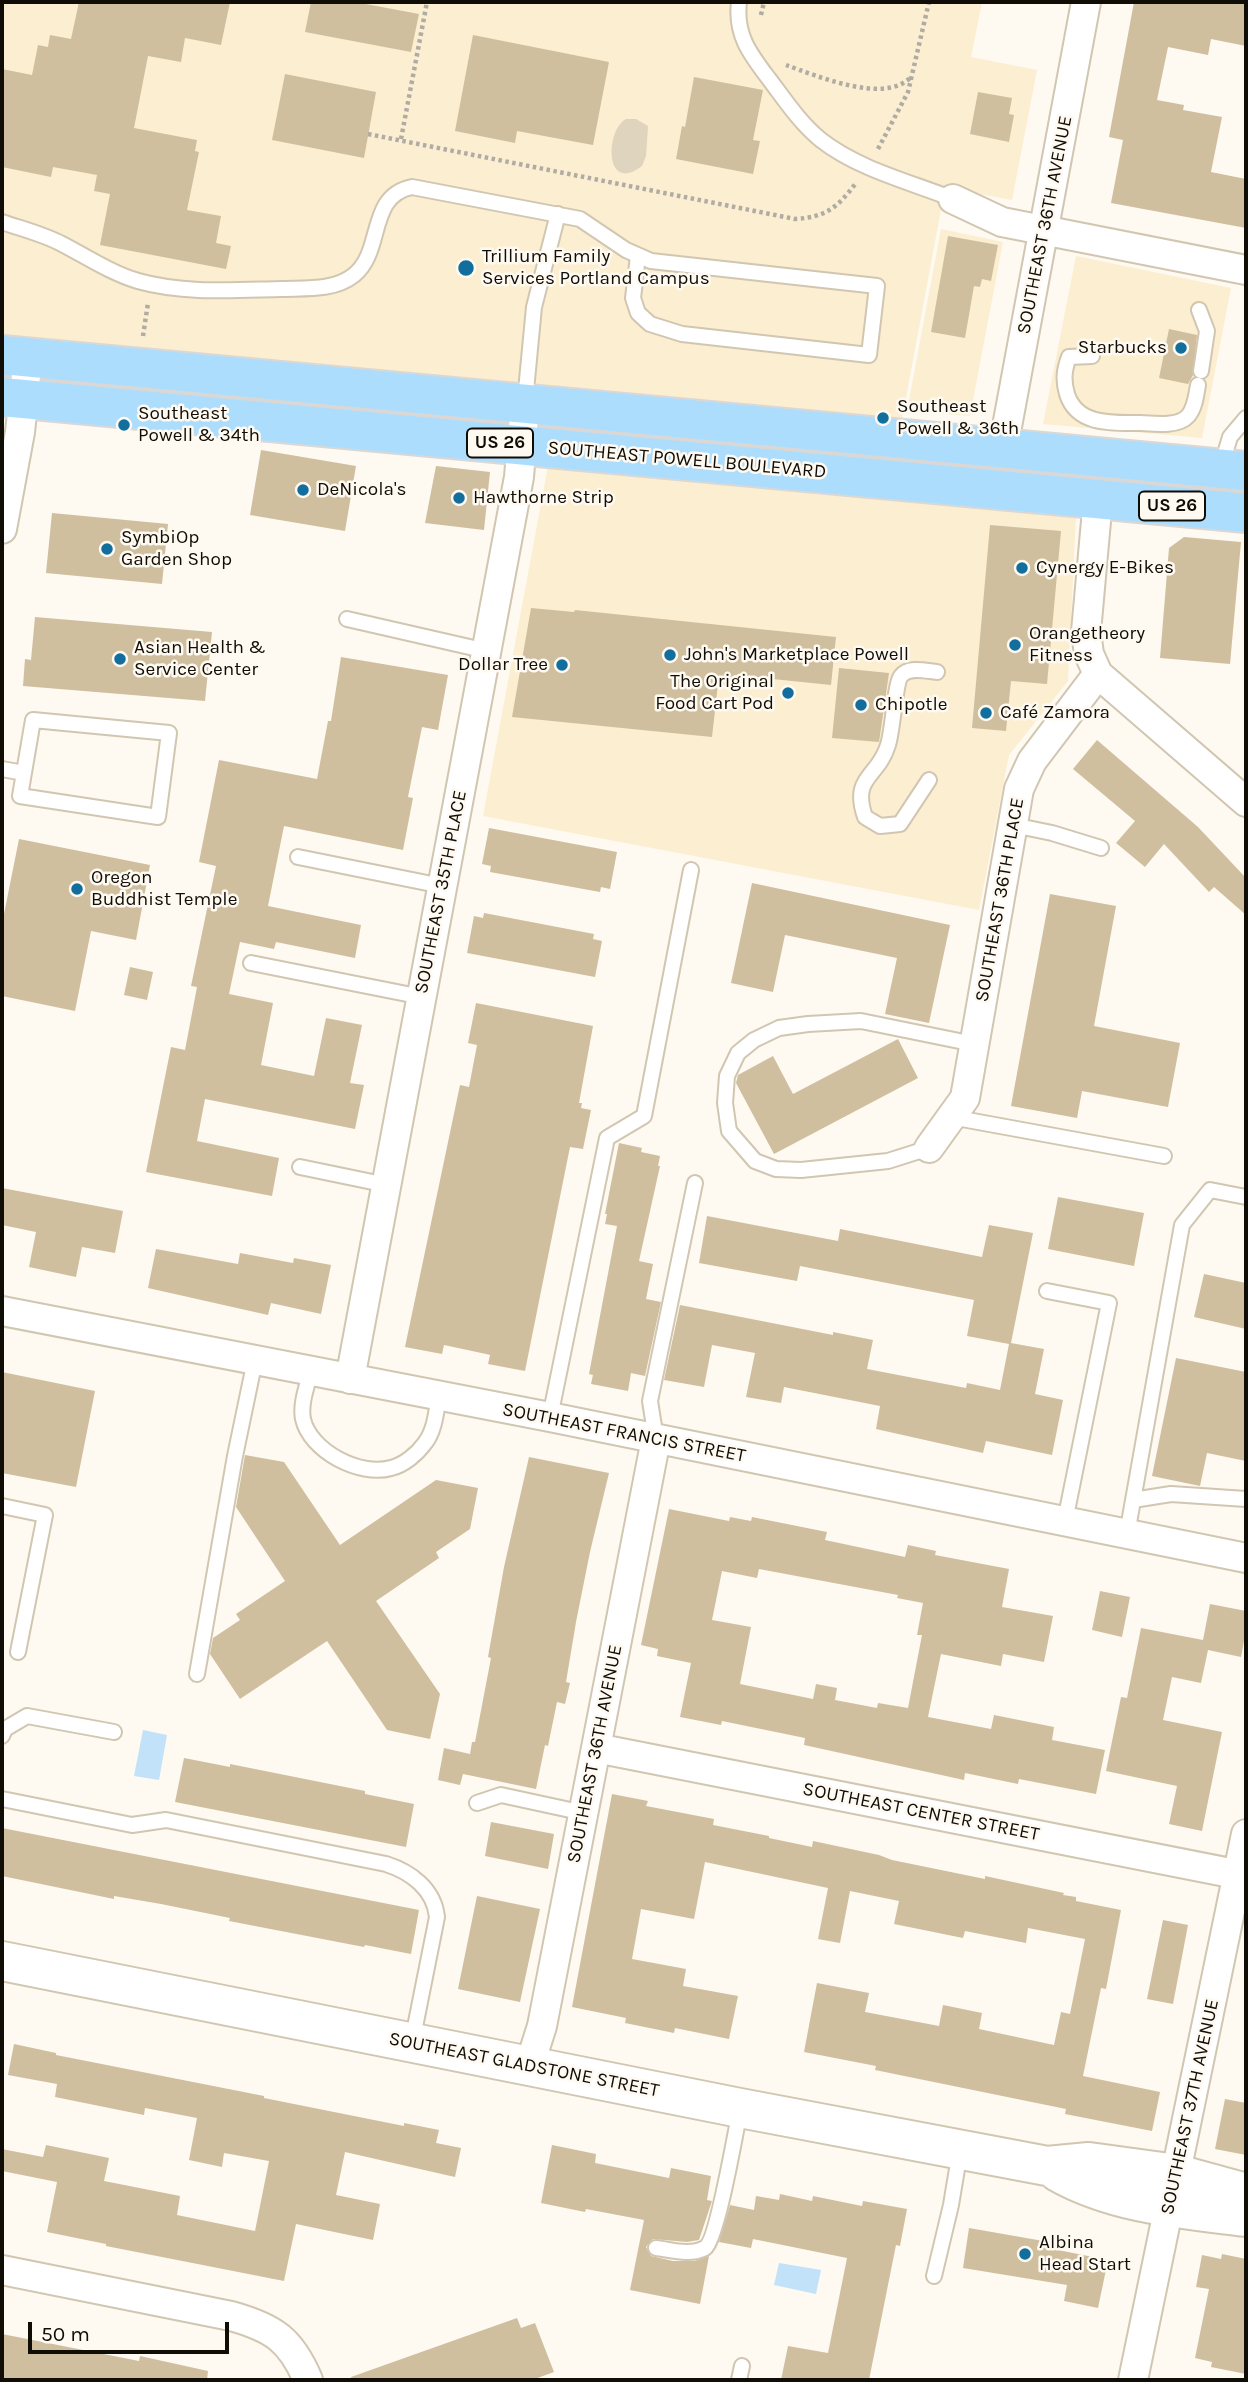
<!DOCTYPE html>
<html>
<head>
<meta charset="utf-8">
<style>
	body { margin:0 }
	#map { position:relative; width:1248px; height:2382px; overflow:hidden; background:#fef9f1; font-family:Karla,sans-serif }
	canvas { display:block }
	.frame { position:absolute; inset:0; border:4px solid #100d06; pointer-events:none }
	.scale { position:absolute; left:28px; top:2322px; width:201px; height:32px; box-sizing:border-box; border:4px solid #100d06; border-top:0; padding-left:9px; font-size:21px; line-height:24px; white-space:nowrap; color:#100d06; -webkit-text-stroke:5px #fef9f1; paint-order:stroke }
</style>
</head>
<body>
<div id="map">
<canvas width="1248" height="2382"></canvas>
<div class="frame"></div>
<div class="scale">50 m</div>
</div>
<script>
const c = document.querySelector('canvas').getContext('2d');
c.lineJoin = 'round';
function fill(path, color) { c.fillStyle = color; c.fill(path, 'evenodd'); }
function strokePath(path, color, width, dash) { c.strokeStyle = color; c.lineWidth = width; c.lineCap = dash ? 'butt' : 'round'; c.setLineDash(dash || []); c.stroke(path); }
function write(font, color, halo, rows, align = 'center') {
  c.font = font + ' Karla,sans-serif'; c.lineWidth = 5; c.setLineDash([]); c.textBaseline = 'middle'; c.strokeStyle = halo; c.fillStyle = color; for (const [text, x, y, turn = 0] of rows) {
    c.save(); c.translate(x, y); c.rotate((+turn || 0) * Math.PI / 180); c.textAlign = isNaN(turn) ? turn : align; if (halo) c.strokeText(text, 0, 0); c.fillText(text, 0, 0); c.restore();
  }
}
const built = new Path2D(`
	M2 2H982L971 57 1037 70 1012 200 945 188 902 419 2 336Z
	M941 229 1003 242 970 416 907 411Z
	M1076 256 1231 288 1202 438 1043 424Z
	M548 466 1076 515 1068 681 1009 755 979 910 483 816Z`);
const green = new Path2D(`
	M626 119H636L648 126 646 156 642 166C604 195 605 130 626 119Z`);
const water = new Path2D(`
	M143 1730 167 1735 159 1780 134 1776Z
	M779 2263 821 2270 816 2294 774 2285Z`);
const building = new Path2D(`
	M79 2H230L221 45 185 38 181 62 148 56 134 128 197 140 195 151 199 152 187 210 221 216 216 243 231 246 226 269 100 245 110 194 94 191 97 175 53 167 51 177 2 167V69L32 75 38 45 48 47 50 35 71 39Z
	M311 2H355L419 14 411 52 305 32Z
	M1134 2H1246V46L1211 39 1208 55 1168 47 1157 100 1184 105 1183 110 1222 117 1211 172 1246 179V228L1111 203 1123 140 1109 137Z
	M473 35 609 62 593 145 517 131 515 143 455 131Z
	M285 74 376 92 364 158 272 140Z
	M694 77 763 90 753 140 760 141 753 174 676 159 682 126 685 127Z
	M978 92 1012 98 1009 114 1014 115 1009 142 970 134Z
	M948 236 998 245 991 281 982 279 980 287 974 286 965 338 931 332Z
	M1169 329 1197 335 1193 375 1188 384 1159 378Z
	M261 450 356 466 345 531 250 515Z
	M436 466 490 472 484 530 425 523Z
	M52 513 168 524 162 584 46 573Z
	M990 525 1061 531 1047 684 1011 681 1006 731 972 728Z
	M1184 537 1241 542 1230 664 1160 658 1169 548Z
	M531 608 574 612 575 610 836 637 831 685 734 675 733 686 718 684 712 737 512 717Z
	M35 617 212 632 205 701 23 686 25 659 31 660Z
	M341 657 448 675 438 730 422 727 408 797 413 798 403 850 284 826 268 906 361 925 355 958 276 942 274 949 240 942 229 994 273 1003 261 1065 314 1076 326 1018 362 1025 350 1083 364 1085 355 1129 205 1099 197 1141 279 1158 272 1196 146 1172 171 1047 185 1050 197 987 191 986 216 866 199 862 219 760 317 779 328 721H331Z
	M839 668 889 673 879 742 832 738Z
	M1097 740 1198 827 1246 878V915L1214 887 1209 892 1164 844 1145 867 1116 843 1135 821 1073 769Z
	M489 828 617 852 610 889 601 887 600 892 490 872 491 866 482 864Z
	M19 839 150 865 136 940 91 931 75 1011 2 996V924Z
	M752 883 950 925 929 1023 885 1014 897 958 785 935 773 992 731 983Z
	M1050 894 1116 906 1094 1026 1180 1043 1168 1107 1082 1091 1077 1118 1011 1106Z
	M484 913 594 934 593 939 602 941 595 977 467 953 474 916 483 918Z
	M130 967 153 972 147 1000 124 995Z
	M476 1003 593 1026 579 1103H582L581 1108 591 1110 583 1149 570 1147 525 1371 488 1364 490 1355 486 1354 444 1345 442 1354 405 1347 460 1085 469 1087 477 1045 468 1043Z
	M898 1039 918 1078 774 1154 736 1083 738 1075 773 1056 793 1094Z
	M619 1143 642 1148 641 1152 660 1156 658 1166H660L639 1261 653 1264 646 1299 661 1302 645 1376 631 1373 628 1391 591 1384 593 1375 589 1374 617 1226 605 1224 607 1214H605Z
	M2 1188 123 1211 115 1253 82 1247 76 1277 29 1267 36 1232 2 1225Z
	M1058 1197 1144 1213 1134 1266 1048 1249Z
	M707 1216 838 1241 840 1229 982 1257 989 1225 1033 1233 1011 1343 1044 1349 1035 1394 1063 1400 1052 1455 986 1441 983 1453 876 1429 880 1406 784 1387 781 1403 746 1397 755 1353 712 1345 704 1387 664 1380 680 1305 833 1335V1332L873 1340 867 1369 966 1388 967 1383 1000 1390 1009 1344 967 1336 974 1300 800 1266 797 1281 699 1263Z
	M156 1249 238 1264 240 1253 293 1263 294 1258 331 1265 321 1314 271 1303 268 1315 148 1288Z
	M1204 1274 1246 1283V1329L1194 1317Z
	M1176 1358 1246 1372V1461L1207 1453 1200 1486 1152 1476Z
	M2 1372 95 1391 76 1487 2 1473Z
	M245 1455 284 1462 340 1545 436 1480 478 1488 470 1529 436 1552 439 1558 376 1601 440 1694 430 1739 387 1730 327 1641 240 1699 210 1654 213 1638 240 1620 236 1614 285 1581 236 1507Z
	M529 1457 609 1473 590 1552 576 1622 566 1682 570 1683 565 1704 557 1702 548 1746 545 1745 536 1789 463 1774 460 1785 438 1780 444 1748 470 1754 472 1742H475L491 1658 488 1657 504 1567Z
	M669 1509 729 1521 730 1517 751 1521 752 1517 827 1532 825 1540 905 1557 908 1545 936 1551 935 1555 1009 1569 1002 1607 1053 1616 1044 1662 1003 1654 1001 1666 941 1654 928 1717 991 1729 994 1715 1054 1727 1052 1740 1105 1750 1096 1794 1019 1779 1018 1784 965 1773 964 1780 804 1745 805 1738 722 1721 721 1725 680 1717 691 1663 657 1656 658 1649 641 1645ZM759 1569 898 1595 897 1598 923 1603 917 1635H922L908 1708 878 1703 877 1708 835 1700 837 1688 816 1684 813 1699 740 1684 751 1627 712 1620 722 1571 757 1578Z
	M1100 1591 1130 1597 1122 1637 1092 1630Z
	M1210 1604 1246 1611V1630L1241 1657 1208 1650 1201 1683 1172 1677 1163 1720 1222 1732 1202 1831 1169 1824 1177 1786 1106 1771 1121 1697 1127 1698 1141 1628 1203 1640Z
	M184 1758 230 1767V1764L365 1791V1794L414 1804 406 1847 175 1802Z
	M612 1794 648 1801 646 1806 714 1819 713 1825 769 1836V1838L812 1847 813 1841 879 1855 892 1860 985 1879V1876L1064 1893 1063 1895 1076 1897V1901L1121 1910 1106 1989 1101 1988 1083 2076 1160 2092 1152 2131 1065 2114 1066 2109 875 2070 876 2066 804 2052 817 1983 869 1993 865 2012 939 2026 943 2005 982 2013 979 2029 1054 2045 1061 2012 1070 2014 1085 1939 1028 1928 1026 1943 965 1931 963 1938 894 1924 899 1901 850 1891 840 1943 818 1939 828 1888 705 1862 694 1919 641 1909 632 1959 686 1969 683 1986 738 1996 729 2039 675 2028 674 2033 625 2023 626 2018 572 2007Z
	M491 1822 554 1834 548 1869 485 1856Z
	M2 1828 419 1910 411 1954 365 1945 364 1947 229 1921 230 1918 161 1904 114 1896V1899L2 1876Z
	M477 1896 540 1909 520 2002 458 1989Z
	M1163 1920 1188 1925 1173 2004 1147 1999Z
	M14 2044 56 2053V2055L264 2096V2098L404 2126V2123L439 2130 436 2143 461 2148 455 2177 345 2152 336 2195 380 2204 373 2240 296 2224 284 2281 106 2246V2244L47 2232 57 2182 2 2171V2149L43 2157 46 2145 109 2158 104 2181 180 2196 177 2215 255 2231 269 2161 224 2153 222 2167 189 2160 197 2118 145 2108 144 2115 55 2097 57 2084 8 2075Z
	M1225 2099 1246 2103V2155L1215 2149Z
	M552 2145 596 2154 595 2163 669 2178 671 2168 711 2176 707 2200 712 2201 699 2240 687 2242 653 2239 646 2247 651 2256 673 2261H694L709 2256 700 2304 630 2290 644 2220 586 2209 585 2212 541 2203Z
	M780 2194 812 2201 813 2196 862 2206 863 2201 907 2209 900 2246 896 2245 869 2380H781L788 2346 828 2353 847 2258 753 2239 751 2248 719 2242 730 2205 754 2210 756 2196 779 2200Z
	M969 2228 1049 2242 1048 2248 1108 2260 1098 2308 1064 2301 1067 2285 963 2268Z
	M1222 2254 1246 2259V2374L1211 2367 1212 2362 1195 2358 1209 2289 1196 2287 1202 2255 1221 2259Z
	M517 2318 521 2328 535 2323 554 2372 532 2380H352L351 2377Z
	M2 2334 139 2361 140 2356 208 2371 207 2380H2Z`);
const path = new Path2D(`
	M761 15 764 2
	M786 65C817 76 883 104 910 78
	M368 134 795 219C826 217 837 208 856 183
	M401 139 427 2
	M878 149 908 92 929 2
	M143 336 148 303`);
const lane = new Path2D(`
	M739 2C735 35 750 54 769 79 785 100 800 123 821 140 858 169 910 182 953 199
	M2 222C22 229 43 234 62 244 87 257 111 273 138 281 184 294 235 290 282 289 306 288 334 291 354 275 384 251 367 196 412 187L580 219 626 250 651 261 877 286 869 355 682 334 650 324 638 313 633 298 638 256
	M1199 310 1207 331 1201 371
	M1092 356 1069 357C1064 370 1063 380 1067 394 1077 426 1113 423 1141 423 1155 424 1178 427 1188 416 1195 408 1196 396 1198 385
	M525 401 534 307 558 214
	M1221 467 1230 437 1246 418
	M347 619 487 651
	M33 720 169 733 158 817 20 796Z
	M2 769 24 773
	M929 780 900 824 880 826 865 817C851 776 878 778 888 745 893 730 895 683 901 676 909 666 926 671 937 672
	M1013 825 1052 833 1101 848
	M298 857 442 886
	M251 963 422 997
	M951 1117 1164 1156
	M929 1148 888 1161 801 1170 776 1169 755 1161 729 1131 725 1103 727 1076 738 1053 754 1040 779 1028 808 1024 861 1021 974 1044
	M300 1167 387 1185
	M1047 1291 1109 1303 1065 1521
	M311 1371C307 1386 300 1404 303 1419 310 1451 360 1477 391 1468 404 1465 417 1454 425 1443 435 1430 436 1412 439 1396
	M550 1417 607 1138 644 1116 691 870
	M656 1439 650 1401 695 1183
	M1133 1500 1171 1494 1246 1499
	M2 1506 45 1515 18 1652
	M1127 1534 1182 1225 1210 1190 1246 1197
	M197 1674 235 1456 255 1360
	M2 1736 5 1729 27 1716 114 1732
	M2 1799 132 1825 166 1820 386 1864C411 1872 434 1889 437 1917L412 2042
	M477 1803 501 1795 584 1813
	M656 2248C672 2250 690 2256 705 2248 717 2240 736 2130 740 2110
	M934 2276 951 2205 960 2151
	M739 2380 742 2366`);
const street = new Path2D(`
	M953 199 1002 222 1246 270
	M1003 448 1086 2
	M1098 499 1086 632 1089 654 1098 674 1246 802
	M2 529 20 432 28 357
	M929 1148 965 1098 1019 789 1032 761 1098 674
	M2 1311 550 1417 1246 1558
	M350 1379 519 477 525 404
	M596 1748 1246 1876
	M529 2067 542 2026 656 1439
	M2 2270 231 2316C274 2328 291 2340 308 2380
	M1133 2380 1246 1834`);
const secondary = new Path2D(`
	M2 1961 740 2108 1047 2166 1089 2162 1177 2174 1246 2193
	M1058 2172C1114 2204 1183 2209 1246 2217`);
const primary = new Path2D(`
	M2 355 1246 471
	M2 397 1246 513`);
const markers = [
	[466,268,9,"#126e9d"],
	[1181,348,7,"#126e9d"],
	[883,418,7,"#126e9d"],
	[124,425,7,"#126e9d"],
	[303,490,7,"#126e9d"],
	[459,498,7,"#126e9d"],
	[107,549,7,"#126e9d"],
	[1022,568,7,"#126e9d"],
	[1015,645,7,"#126e9d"],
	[670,655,7,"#126e9d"],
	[120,659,7,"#126e9d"],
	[562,665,7,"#126e9d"],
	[788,693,7,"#126e9d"],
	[861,705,7,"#126e9d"],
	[986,713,7,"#126e9d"],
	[77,889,7,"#126e9d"],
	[1025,2254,7,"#126e9d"]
];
const shields = [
	[500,443,66],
	[1172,506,66]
];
const shieldNames = [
	["US 26",500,443],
	["US 26",1172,506]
];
const streetNames = [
	["SOUTHEAST 36TH AVENUE",1045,225,-79],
	["SOUTHEAST POWELL BOULEVARD",687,460,5],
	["SOUTHEAST 35TH PLACE",441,892,-79],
	["SOUTHEAST 36TH PLACE",1000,900,-80],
	["SOUTHEAST FRANCIS STREET",624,1433,11],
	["SOUTHEAST 36TH AVENUE",595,1754,-79],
	["SOUTHEAST CENTER STREET",921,1812,11],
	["SOUTHEAST GLADSTONE STREET",524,2065,11],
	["SOUTHEAST 37TH AVENUE",1190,2107,-78]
];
const poiNames = [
	["Trillium Family",482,257],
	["Services Portland Campus",482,279],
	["Starbucks",1167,348,"right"],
	["Southeast",897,407],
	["Powell & 36th",897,429],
	["Southeast",138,414],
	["Powell & 34th",138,436],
	["DeNicola's",317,490],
	["Hawthorne Strip",473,498],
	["SymbiOp",121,538],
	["Garden Shop",121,560],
	["Cynergy E-Bikes",1036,568],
	["Orangetheory",1029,634],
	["Fitness",1029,656],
	["Asian Health &",134,648],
	["Service Center",134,670],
	["John's Marketplace Powell",684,655],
	["Dollar Tree",548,665,"right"],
	["The Original",774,682,"right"],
	["Food Cart Pod",774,704,"right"],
	["Chipotle",875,705],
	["Café Zamora",1000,713],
	["Oregon",91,878],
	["Buddhist Temple",91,900],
	["Albina",1039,2243],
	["Head Start",1039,2265]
];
fill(built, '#fceed0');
fill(green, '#dfd4be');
fill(water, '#c1e2f9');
fill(building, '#cfbf9f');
strokePath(lane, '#d1c6b1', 18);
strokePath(street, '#d1c6b1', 32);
strokePath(secondary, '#d1c6b1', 42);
strokePath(primary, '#d9d8d7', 42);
strokePath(path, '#b0aca4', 4.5, [3.5, 3.5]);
strokePath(lane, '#fff', 14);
strokePath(street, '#fff', 28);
strokePath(secondary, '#fff', 38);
strokePath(primary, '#acddfd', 38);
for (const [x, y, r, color] of markers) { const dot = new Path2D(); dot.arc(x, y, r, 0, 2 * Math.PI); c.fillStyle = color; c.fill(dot); strokePath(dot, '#fef9f1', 2.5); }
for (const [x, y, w] of shields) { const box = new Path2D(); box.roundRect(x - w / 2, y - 14.5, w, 29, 5); c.fillStyle = '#fef9f1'; c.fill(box); strokePath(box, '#100d06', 2); }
write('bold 18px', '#100d06', null, shieldNames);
write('19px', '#100d06', '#fef9f1', streetNames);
write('19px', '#100d06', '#fef9f1', poiNames, 'left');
</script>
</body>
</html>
